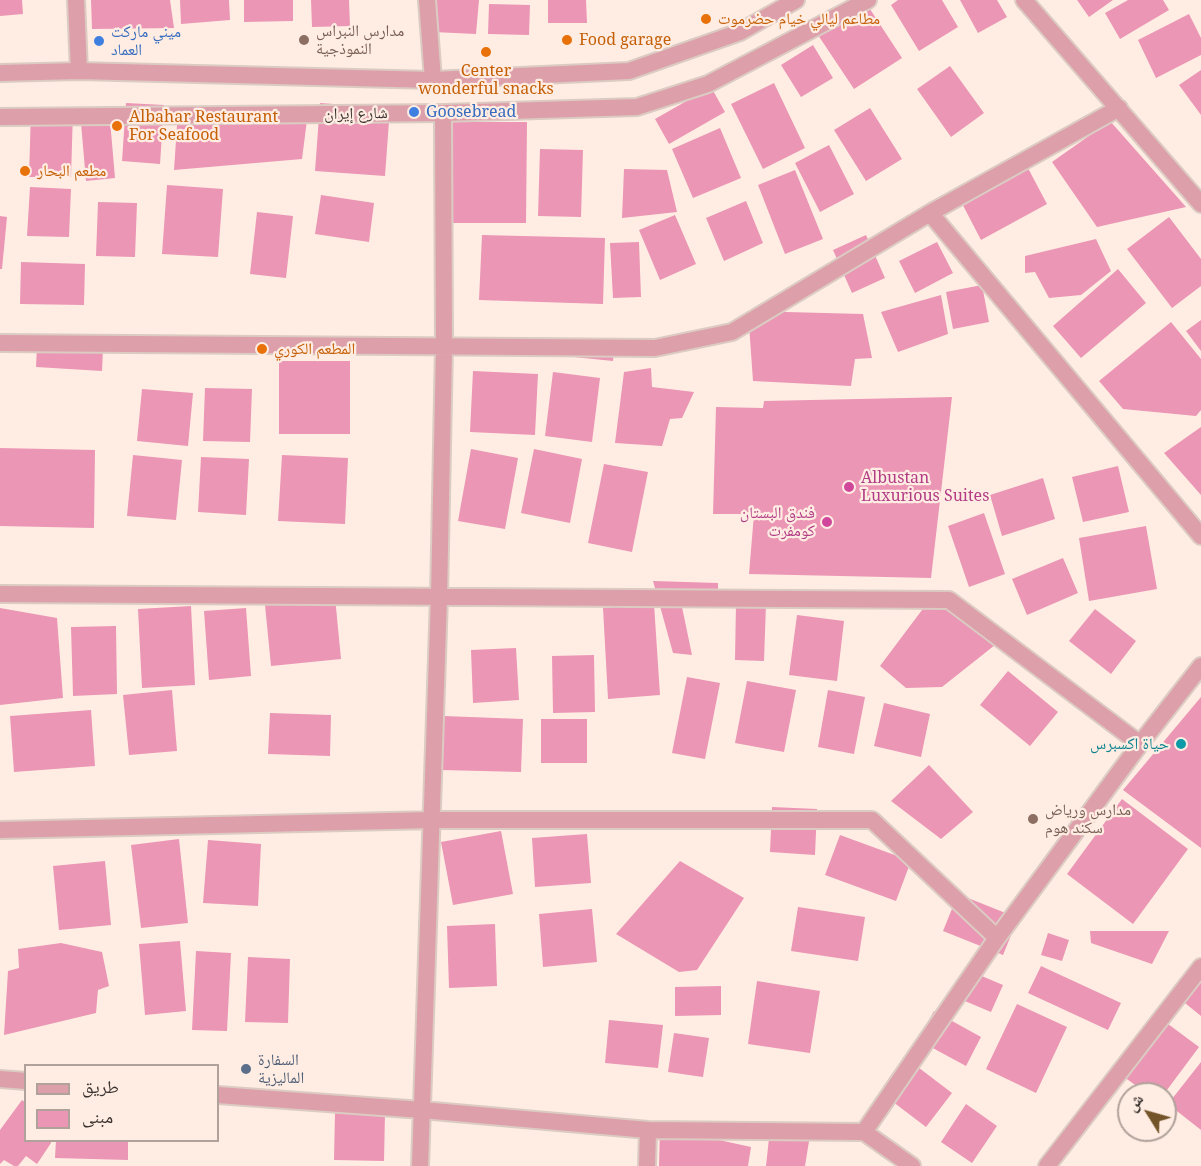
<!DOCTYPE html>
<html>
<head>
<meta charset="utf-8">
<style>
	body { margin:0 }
	#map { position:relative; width:1201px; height:1166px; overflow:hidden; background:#ffede3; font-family:"Noto Serif","Noto Naskh Arabic",serif }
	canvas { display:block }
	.legend { position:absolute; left:24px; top:1064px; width:195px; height:78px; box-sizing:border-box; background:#ffede3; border:2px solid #b0a29b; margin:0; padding:8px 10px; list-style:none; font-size:18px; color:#39322e }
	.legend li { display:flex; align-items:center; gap:12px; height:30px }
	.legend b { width:30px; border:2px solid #b0a29b }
	.north { position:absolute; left:1117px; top:1082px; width:60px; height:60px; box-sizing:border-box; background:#ffede3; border:2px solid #b0a29b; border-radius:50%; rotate:307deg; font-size:16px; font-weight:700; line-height:24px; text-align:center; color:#39322e }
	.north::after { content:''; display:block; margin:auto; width:21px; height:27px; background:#74552a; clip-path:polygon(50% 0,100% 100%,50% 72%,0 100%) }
</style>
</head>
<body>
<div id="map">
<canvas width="1201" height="1166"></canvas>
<ul class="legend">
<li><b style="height:8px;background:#dd9faa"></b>طريق</li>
<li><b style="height:16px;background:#eb96b5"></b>مبنى</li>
</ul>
<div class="north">ش</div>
</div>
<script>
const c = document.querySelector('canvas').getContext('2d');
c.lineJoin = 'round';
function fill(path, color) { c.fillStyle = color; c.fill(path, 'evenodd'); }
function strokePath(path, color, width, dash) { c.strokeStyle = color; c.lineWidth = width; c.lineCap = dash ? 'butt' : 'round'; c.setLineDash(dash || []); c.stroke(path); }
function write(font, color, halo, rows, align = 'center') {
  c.font = font + ' "Noto Serif","Noto Naskh Arabic",serif'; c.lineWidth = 4.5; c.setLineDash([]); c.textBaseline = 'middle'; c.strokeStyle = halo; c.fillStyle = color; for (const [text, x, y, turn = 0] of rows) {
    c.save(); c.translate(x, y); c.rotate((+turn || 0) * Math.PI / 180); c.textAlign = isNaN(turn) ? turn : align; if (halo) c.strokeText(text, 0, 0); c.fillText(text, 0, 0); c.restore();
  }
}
const building = new Path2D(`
	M0 0H22L23 14 0 16Z
	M91 0H170L174 28 92 29Z
	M180 0H229L230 20 181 24Z
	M244 0H293V21L244 22Z
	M311 0H349L350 26 312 27Z
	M435 0H479L476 34 433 32Z
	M548 0H586L587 23H548Z
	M898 0H942L958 27 919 51 891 5Z
	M960 0H997L1007 17 978 33Z
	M1077 0H1113L1089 17Z
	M1128 0H1163L1169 10 1120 39 1105 13Z
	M866 3 902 58 854 89 818 35Z
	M489 4 530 5 529 35 488 34Z
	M1189 14 1201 38V55L1156 78 1138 40Z
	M813 45 833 78 801 97 781 65Z
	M950 66 984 113 951 137 917 89Z
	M1201 70V115L1179 85Z
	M774 83 805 148 763 169 731 104Z
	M711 87 725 112 669 144 655 119Z
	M126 103 164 105 160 164 122 161Z
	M320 103 390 108 385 176 315 171Z
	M870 108 902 159 866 181 834 130Z
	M31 110 73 111 71 177H29Z
	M178 111 307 120 302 159 174 170Z
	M110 120 115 178 86 181 81 123Z
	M1110 121 1186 207 1097 227 1052 162Z
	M452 122H527L526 223H452Z
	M720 128 741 178 693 198 672 149Z
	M829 145 854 194 820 212 795 163Z
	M540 149 583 150 581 217 538 216Z
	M1021 155 1047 204 981 240 955 190Z
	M624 169 667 170 677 212 622 218Z
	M795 170 823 239 785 254 758 185Z
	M167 185 223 189 218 257 162 254Z
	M30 187 71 189 69 237 27 236Z
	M321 195 374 203 369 242 315 234Z
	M746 201 763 243 724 261 706 218Z
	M98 202 137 203 135 257 96 256Z
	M257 212 293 216 286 278 250 274Z
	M675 215 696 264 660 280 639 230Z
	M0 216 7 217 2 269H0Z
	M1169 217 1201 259V286L1172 308 1127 249Z
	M482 235 605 238 603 304 479 300Z
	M866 235 885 278 852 293 833 250Z
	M1096 239 1111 271 1081 295 1049 298 1035 272 1025 273V256Z
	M639 242 641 297 613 298 610 243Z
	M937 242 953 273 915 293 899 261Z
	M21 262 85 264 84 305 20 304Z
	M1118 269 1146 303 1081 358 1053 326Z
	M982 285 989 322 953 329 946 292Z
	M941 295 948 334 898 352 881 312Z
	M748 311 863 314 872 358 855 359 851 386 753 381Z
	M1201 320V351L1186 331Z
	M1171 322 1201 359V410L1196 416 1123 409 1099 381Z
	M566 338 615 342 613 361 564 356Z
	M37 346 103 349 102 371 36 367Z
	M279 361H350V434H279Z
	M651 368 652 387 694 392 682 418 670 419 662 446 615 443 624 372Z
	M473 371 538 374 535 435 470 432Z
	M553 372 600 378 592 442 545 436Z
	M205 388 252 389 250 442 203 441Z
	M142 389 193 393 188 446 137 441Z
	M952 397 931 578 749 574 754 514H713L716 407 763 408 764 401Z
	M1201 427V495L1164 453Z
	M0 448 95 450 94 528 0 526Z
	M471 449 518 458 505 529 458 521Z
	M534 449 582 459 570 523 521 513Z
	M133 455 182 460 176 520 127 516Z
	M282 455 348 458 345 524 278 521Z
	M201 457 249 459 246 515 198 512Z
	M604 464 648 472 632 552 588 543Z
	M1118 466 1129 512 1083 522 1072 477Z
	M1043 478 1055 519 1002 536 990 495Z
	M984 513 1005 574 969 587 948 526Z
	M1146 526 1157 589 1089 601 1079 538Z
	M1063 558 1078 593 1027 615 1012 579Z
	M653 581 718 583V606L682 607 692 655 673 653Z
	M335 597 341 659 271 666 265 605Z
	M931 598 995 645 942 687 906 688 880 666Z
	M736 603 766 604 764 661 735 660Z
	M654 604 660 695 608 699 603 608Z
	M191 606 195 685 142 688 138 609Z
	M0 608 57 618 63 698 0 705Z
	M246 608 251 676 209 680 204 611Z
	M1095 609 1136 641 1111 674 1069 641Z
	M797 615 844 621 837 681 789 675Z
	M116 626 117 694 73 696 71 627Z
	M516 648 519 700 473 703 471 650Z
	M594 655 595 712 553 713 552 656Z
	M1008 671 1058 712 1030 746 980 705Z
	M687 677 720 683 705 759 672 753Z
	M747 681 796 690 784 752 735 743Z
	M172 690 177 751 129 755 123 695Z
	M828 690 865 697 854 754 818 747Z
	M1201 697V848L1123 790Z
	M884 703 930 714 921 757 874 746Z
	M91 710 95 766 14 772 10 716Z
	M270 713 331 715 330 756 268 754Z
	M443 716 523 719 521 772 441 770Z
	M541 719H587V763H541Z
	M929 765 973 812 941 839 891 801Z
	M1122 799 1188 849 1133 924 1067 874Z
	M772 807 817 809 815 855 770 852Z
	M501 831 513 894 453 905 441 842Z
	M587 834 591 883 535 887 532 838Z
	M840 835 911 861 896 901 825 875Z
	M179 839 188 923 141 928 131 845Z
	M208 840 261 844 258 906 203 903Z
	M105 861 111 925 59 930 53 866Z
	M680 861 744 898 697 970 679 972 616 934Z
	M958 894 1018 918 1003 955 943 931Z
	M798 907 865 917 858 961 791 951Z
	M592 909 597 962 543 967 539 914Z
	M495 924 497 986 449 988 447 926Z
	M1090 931H1169L1152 964 1091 943Z
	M1048 933 1069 940 1062 961 1041 955Z
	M180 941 186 1011 145 1015 139 944Z
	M61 943 102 952 109 986 98 990 96 1013 4 1035 8 971 19 968 18 949Z
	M196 951 231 953 227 1031 192 1030Z
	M248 957 290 959 288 1023 245 1022Z
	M1041 966 1121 1003 1108 1030 1028 993Z
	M965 969 1003 985 991 1012 953 996Z
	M1201 973V1016L1180 999Z
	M757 981 820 991 810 1053 748 1044Z
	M721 986V1015L675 1016V987Z
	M1017 1004 1067 1027 1036 1093 986 1069Z
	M934 1011 981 1037 966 1066 918 1040Z
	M609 1020 663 1025 658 1068 605 1063Z
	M1164 1021 1199 1047 1164 1094H1148L1124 1077Z
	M674 1033 709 1038 703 1077 668 1072Z
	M906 1058 952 1093 926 1127 880 1092Z
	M1201 1062V1130L1168 1104Z
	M22 1100 26 1103V1140H51V1143L37 1164 26 1156 18 1166H14L4 1160 0 1164V1130Z
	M966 1104 997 1126 972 1163 941 1142Z
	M335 1112 385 1113 384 1161 334 1160Z
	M660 1127 751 1147 748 1166H659Z
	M810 1135 805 1166H766L769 1138Z
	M56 1140H128V1160L55 1158Z`);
const minor = new Path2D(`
	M76 0 79 71
	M427 0 433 80
	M1024 0 1201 204
	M930 213 1201 536
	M0 343 655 348 732 332 930 213 1119 108
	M0 594 949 600 1140 744
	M0 830 433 820H872L997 938
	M0 1079 26 1081
	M218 1095 422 1110 648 1130 864 1132 912 1166
	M864 1132 997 938 1140 744 1201 666
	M420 1166 439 597 444 347 443 113
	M647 1166 648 1130
	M1047 1166 1201 967`);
const tertiary = new Path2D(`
	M0 73 79 71 433 80 629 71 740 32 796 0
	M0 117 443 113 637 107 708 84 868 0`);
const markers = [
	[706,19,6,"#e8710a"],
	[304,40,6,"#8d6e63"],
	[567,40,6,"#e8710a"],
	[99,41,6,"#3f7fe0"],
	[486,52,6,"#e8710a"],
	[414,112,6,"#3f7fe0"],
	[117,126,6,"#e8710a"],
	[25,171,6,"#e8710a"],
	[262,349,6,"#e8710a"],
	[849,487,6,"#d1479c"],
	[827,522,6,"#d1479c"],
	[1181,744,6,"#0f9aa8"],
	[1033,819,6,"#8d6e63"],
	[246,1069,6,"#5c6f8a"]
];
const foodNames = [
	["مطاعم ليالي خيام حضرموت",718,19],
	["Food garage",579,40],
	["Center",486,71,"center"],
	["wonderful snacks",486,89,"center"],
	["Albahar Restaurant",129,117],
	["For Seafood",129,135],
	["مطعم البحار",37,171],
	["المطعم الكوري",274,349]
];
const educationNames = [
	["مدارس النبراس",316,31],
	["النموذجية",316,49],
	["مدارس ورياض",1045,810],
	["سكند هوم",1045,828]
];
const shopNames = [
	["ميني ماركت",111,32],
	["العماد",111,50],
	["Goosebread",426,112]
];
const streetNames = [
	["شارع إيران",356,114,-1]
];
const hotelNames = [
	["Albustan",861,478],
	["Luxurious Suites",861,496],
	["فندق البستان",815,513,"right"],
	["كومفرت",815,531,"right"]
];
const cultureNames = [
	["حياة اكسبرس",1169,744]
];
const serviceNames = [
	["السفارة",258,1060],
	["الماليزية",258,1078]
];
fill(building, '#eb96b5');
strokePath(minor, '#dbcbc2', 20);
strokePath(tertiary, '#dbcbc2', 20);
strokePath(minor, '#dd9faa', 16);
strokePath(tertiary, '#dd9faa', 16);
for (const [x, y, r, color] of markers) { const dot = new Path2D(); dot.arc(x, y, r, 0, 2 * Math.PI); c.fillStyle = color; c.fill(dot); strokePath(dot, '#ffede3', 2); }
write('16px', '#c56008', '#ffede3', foodNames, 'left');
write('16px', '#785e54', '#ffede3', educationNames, 'left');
write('16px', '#366cbe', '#ffede3', shopNames, 'left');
write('16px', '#39322e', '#ffede3', streetNames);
write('16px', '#b23c85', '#ffede3', hotelNames, 'left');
write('16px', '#0d838f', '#ffede3', cultureNames, 'right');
write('16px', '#4e5e75', '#ffede3', serviceNames, 'left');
</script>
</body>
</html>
